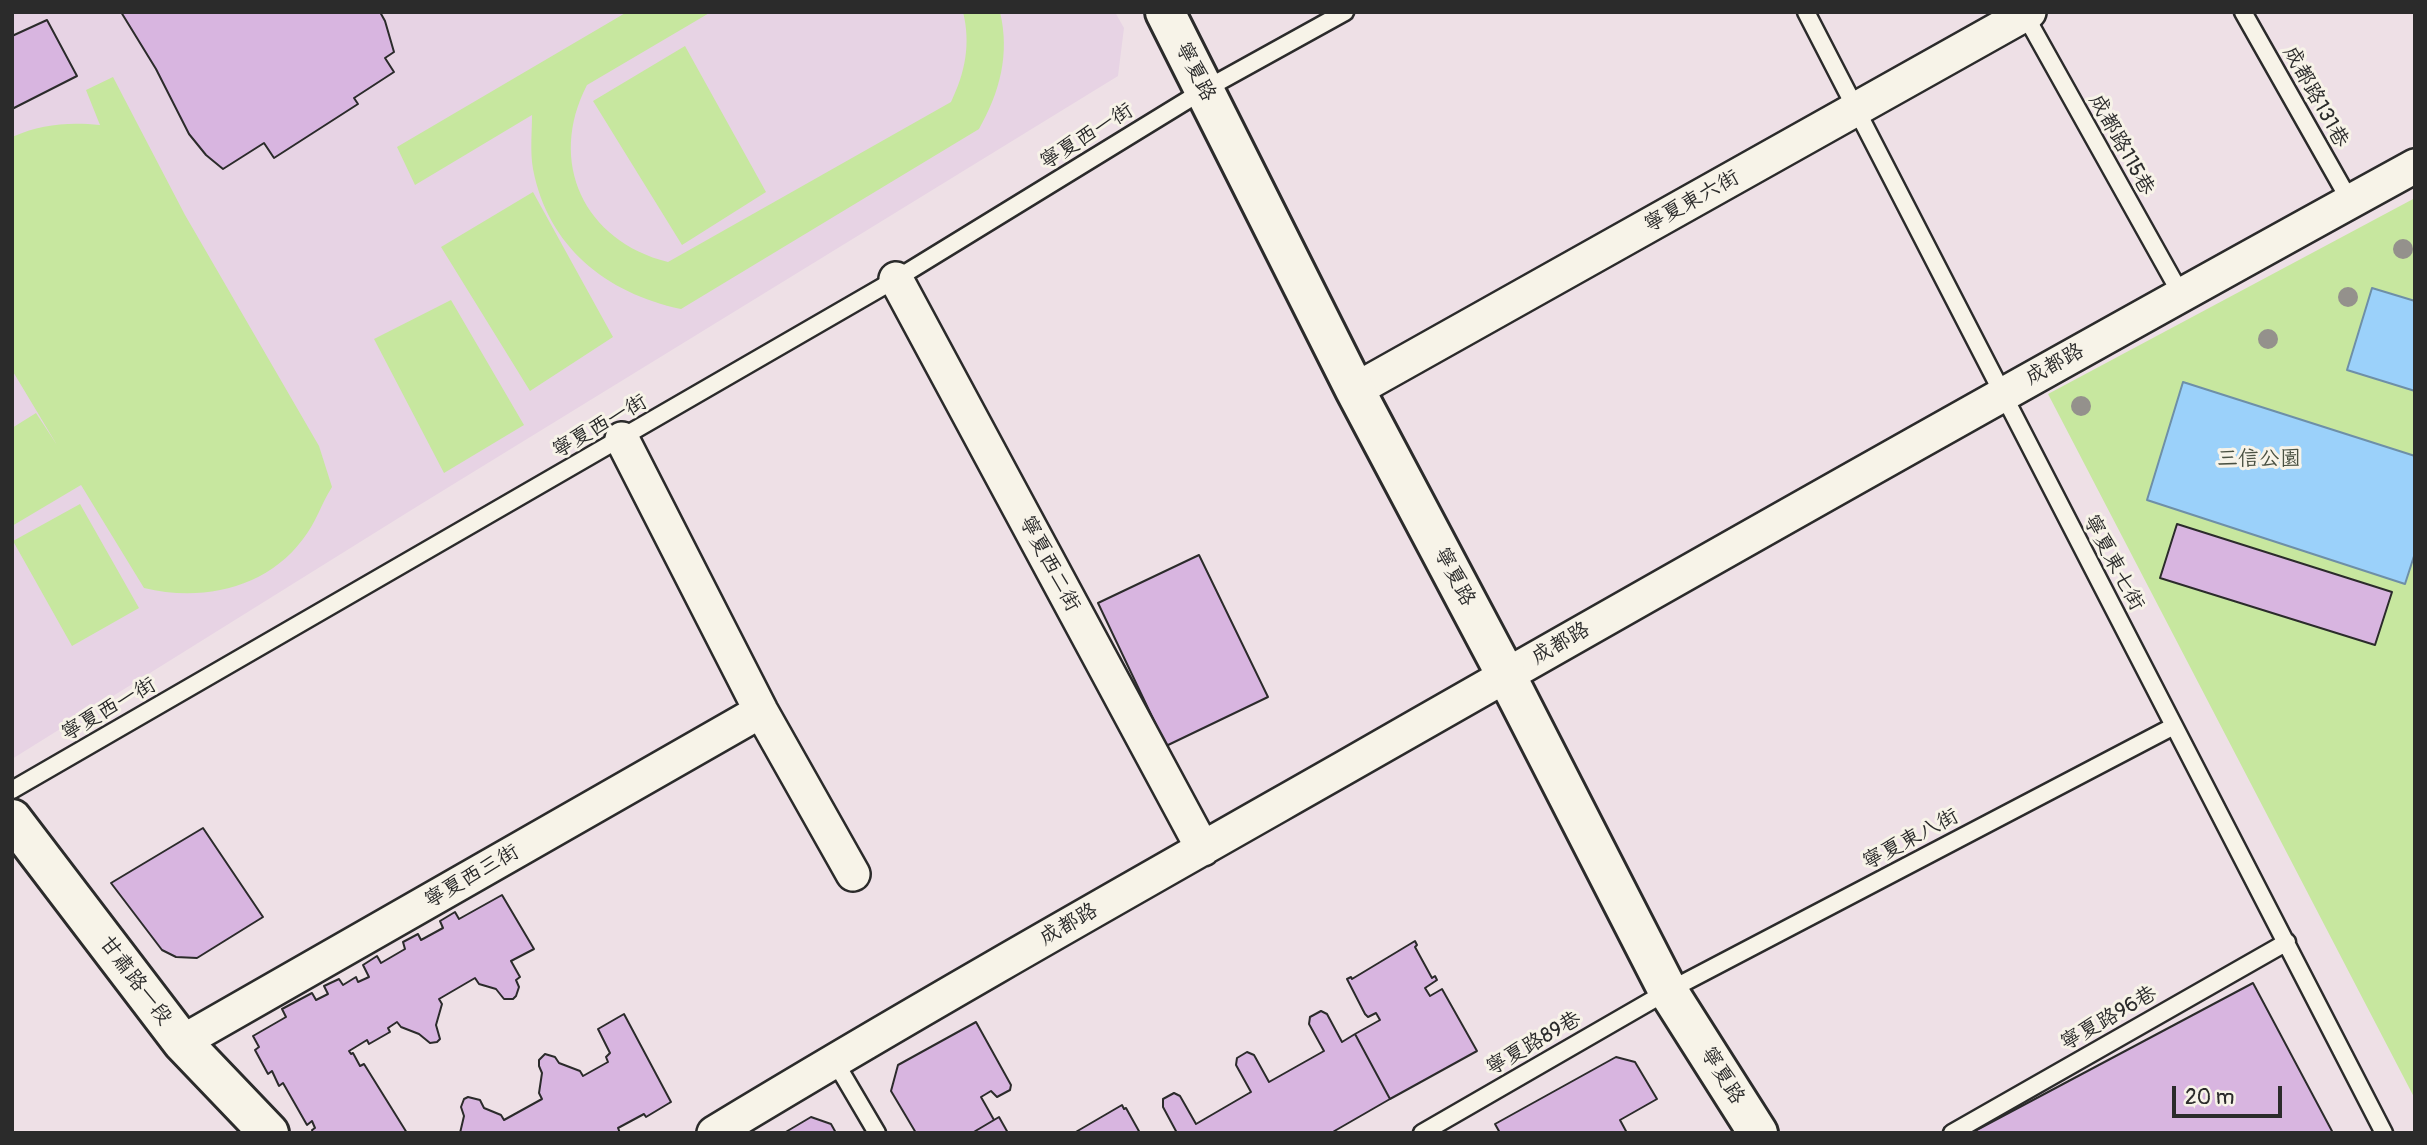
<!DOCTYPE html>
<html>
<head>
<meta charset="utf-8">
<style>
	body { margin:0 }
	#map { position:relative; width:2427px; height:1145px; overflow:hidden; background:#eee0e6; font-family:Pangolin,sans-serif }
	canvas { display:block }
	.frame { position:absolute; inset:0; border:14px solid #2b2b2b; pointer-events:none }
	.scale { position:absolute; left:2172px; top:1086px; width:110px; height:32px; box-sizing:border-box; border:4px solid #2b2b2b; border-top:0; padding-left:9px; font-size:21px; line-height:24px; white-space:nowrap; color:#2b2b2b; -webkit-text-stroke:5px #f7f3e8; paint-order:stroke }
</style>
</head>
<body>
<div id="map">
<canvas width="2427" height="1145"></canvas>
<div class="frame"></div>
<div class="scale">20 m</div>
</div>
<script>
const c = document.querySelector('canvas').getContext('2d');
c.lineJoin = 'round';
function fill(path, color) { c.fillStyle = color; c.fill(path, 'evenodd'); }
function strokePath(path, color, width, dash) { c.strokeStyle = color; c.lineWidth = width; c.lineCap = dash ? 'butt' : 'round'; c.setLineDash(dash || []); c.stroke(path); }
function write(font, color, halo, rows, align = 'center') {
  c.font = font + ' Pangolin,"LXGW WenKai TC",sans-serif'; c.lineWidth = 6; c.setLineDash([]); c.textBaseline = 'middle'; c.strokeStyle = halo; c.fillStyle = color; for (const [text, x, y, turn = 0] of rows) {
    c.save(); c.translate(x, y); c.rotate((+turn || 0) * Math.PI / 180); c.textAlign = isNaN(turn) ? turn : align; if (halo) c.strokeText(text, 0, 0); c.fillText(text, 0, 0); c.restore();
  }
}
const built = new Path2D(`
	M12 12H1115L1124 28 1118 76 413 509 12 759Z`);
const green = new Path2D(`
	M627 12H711L587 85C547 162 584 241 668 262L951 102C965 73 971 44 963 12H1000C1010 54 1000 92 979 129L681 309C606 293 548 247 533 169 530 151 532 133 532 115L415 185 397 147Z
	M685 46 766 192 682 245 593 101Z
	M113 77 185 215 319 446 332 487C321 504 316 523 303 539 266 589 201 602 144 588L81 485 12 526V428L36 413 57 445 12 370V137C42 124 68 122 100 125L86 90Z
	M533 192 613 337 530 391 441 247Z
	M2415 198V1099L2048 394Z
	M451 300 524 425 444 473 374 339Z
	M80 504 139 608 72 646 13 541Z`);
const water = new Path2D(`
	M2372 288 2415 301V391L2347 370Z
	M2183 382 2415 456V553L2405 584 2147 500Z`);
const building = new Path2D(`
	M121 12H380L385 21 394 52 385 58 394 72 354 98 358 104 274 158 264 143 223 169 206 155 189 134 156 69Z
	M47 20 77 76 12 109V36Z
	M2177 524 2392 592 2375 645 2160 578Z
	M1199 555 1268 697 1166 746 1098 603Z
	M203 828 263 917 197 958 176 957 162 950 111 883Z
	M502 895 534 949 511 961 520 977 516 980 519 987 516 996 513 999H504L496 989 479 984 475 978 439 999 442 1004 436 1025 440 1039 437 1042 430 1043 419 1034 401 1027 397 1022 388 1028 390 1032 369 1044 367 1040 349 1051 351 1054 353 1053 360 1066 364 1064 407 1133H313L312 1130 315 1128 312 1121 307 1125 283 1083 279 1086 272 1071 268 1074 255 1050 259 1047 253 1036 286 1017 282 1009 312 993 316 1000 328 994 324 986 339 979 343 985 356 977 358 982 369 977 363 965 377 956 381 963 405 949 403 942 418 934 421 940 443 928 440 921 455 912 459 919Z
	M1415 941 1417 945 1415 947 1432 978 1435 976 1437 980 1425 988 1430 996 1442 989 1477 1051 1390 1099 1355 1034 1380 1020 1376 1013 1368 1017 1365 1014 1347 979 1351 977 1352 979Z
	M2253 983 2333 1133H1971Z
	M1321 1011 1327 1014 1342 1042 1355 1034 1390 1099 1331 1133H1177L1163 1107V1099L1174 1093 1180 1096 1196 1124 1251 1092 1236 1065 1237 1058 1247 1052 1254 1055 1269 1082 1324 1051 1309 1024 1310 1017Z
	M624 1014 671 1102 646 1117 644 1114 618 1128 620 1133H460L464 1116 461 1107 464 1099 468 1097 480 1100 484 1108 501 1115 504 1120 542 1099 539 1093 542 1073 539 1066V1060L545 1054 555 1057 559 1063 580 1071 583 1076 608 1062 606 1057 610 1053 598 1029Z
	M976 1022 1011 1085 1010 1090 997 1097 991 1091 981 1097 994 1120 972 1133H916L891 1091 898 1065Z
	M1616 1057 1635 1062 1657 1099 1620 1120 1627 1133H1500L1495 1124Z
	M1122 1105 1124 1109 1126 1108 1140 1133H1074Z
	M811 1117 831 1124 836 1133H784Z
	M999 1117 1008 1133H972L994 1120Z`);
const lane = new Path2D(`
	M1806 12 2384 1133
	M2243 12 2350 201
	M2025 15 2182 296
	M12 790 896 279 1204 90 1345 12
	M834 1060 877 1133
	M1422 1133 1668 991 2174 726
	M1952 1133 2287 942`);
const street = new Path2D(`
	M896 279 1203 849
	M1355 390 2029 12
	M622 439 761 711 853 874
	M182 1042 761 711
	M714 1133C922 1007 1133 888 1344 768 1699 565 2056 363 2415 166`);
const secondary = new Path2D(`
	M1165 12 1355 390 1506 675 1668 991 1758 1133
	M12 819 182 1042 269 1133`);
const trees = [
	[2403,249],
	[2348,297],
	[2268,339],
	[2081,406]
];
const streetNames = [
	["寧夏路",1195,72,63],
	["成都路131巷",2315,97,61],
	["寧夏西一街",1087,137,-32],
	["成都路115巷",2121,145,61],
	["寧夏東六街",1692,202,-29],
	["成都路",2055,365,-29],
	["寧夏西一街",600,427,-30],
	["寧夏東七街",2113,563,62],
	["寧夏西二街",1049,564,62],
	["寧夏路",1454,577,62],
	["成都路",1561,644,-30],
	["寧夏西一街",109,710,-30],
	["寧夏東八街",1911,840,-28],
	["寧夏西三街",472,877,-30],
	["成都路",1069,925,-30],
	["甘肅路一段",135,981,53],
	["寧夏路96巷",2109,1019,-30],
	["寧夏路89巷",1534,1044,-30],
	["寧夏路",1722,1076,58]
];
const parkNames = [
	["三信公園",2259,460]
];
fill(built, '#e7d3e4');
fill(green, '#c7e79f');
fill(water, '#9bd1fa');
strokePath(water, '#6e8fa7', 2);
fill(building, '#d8b5e0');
strokePath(building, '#2b2b2b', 2);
strokePath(lane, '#2b2b2b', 21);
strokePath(street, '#2b2b2b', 38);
strokePath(secondary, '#2b2b2b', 44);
strokePath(lane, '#f7f3e8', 16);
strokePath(street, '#f7f3e8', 33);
strokePath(secondary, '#f7f3e8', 38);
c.fillStyle = '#94918c';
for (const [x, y] of trees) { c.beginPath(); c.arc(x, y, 10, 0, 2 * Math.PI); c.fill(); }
write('21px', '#2b2b2b', '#f7f3e8', streetNames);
write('21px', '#4a5142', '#f7f3e8', parkNames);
</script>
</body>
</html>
